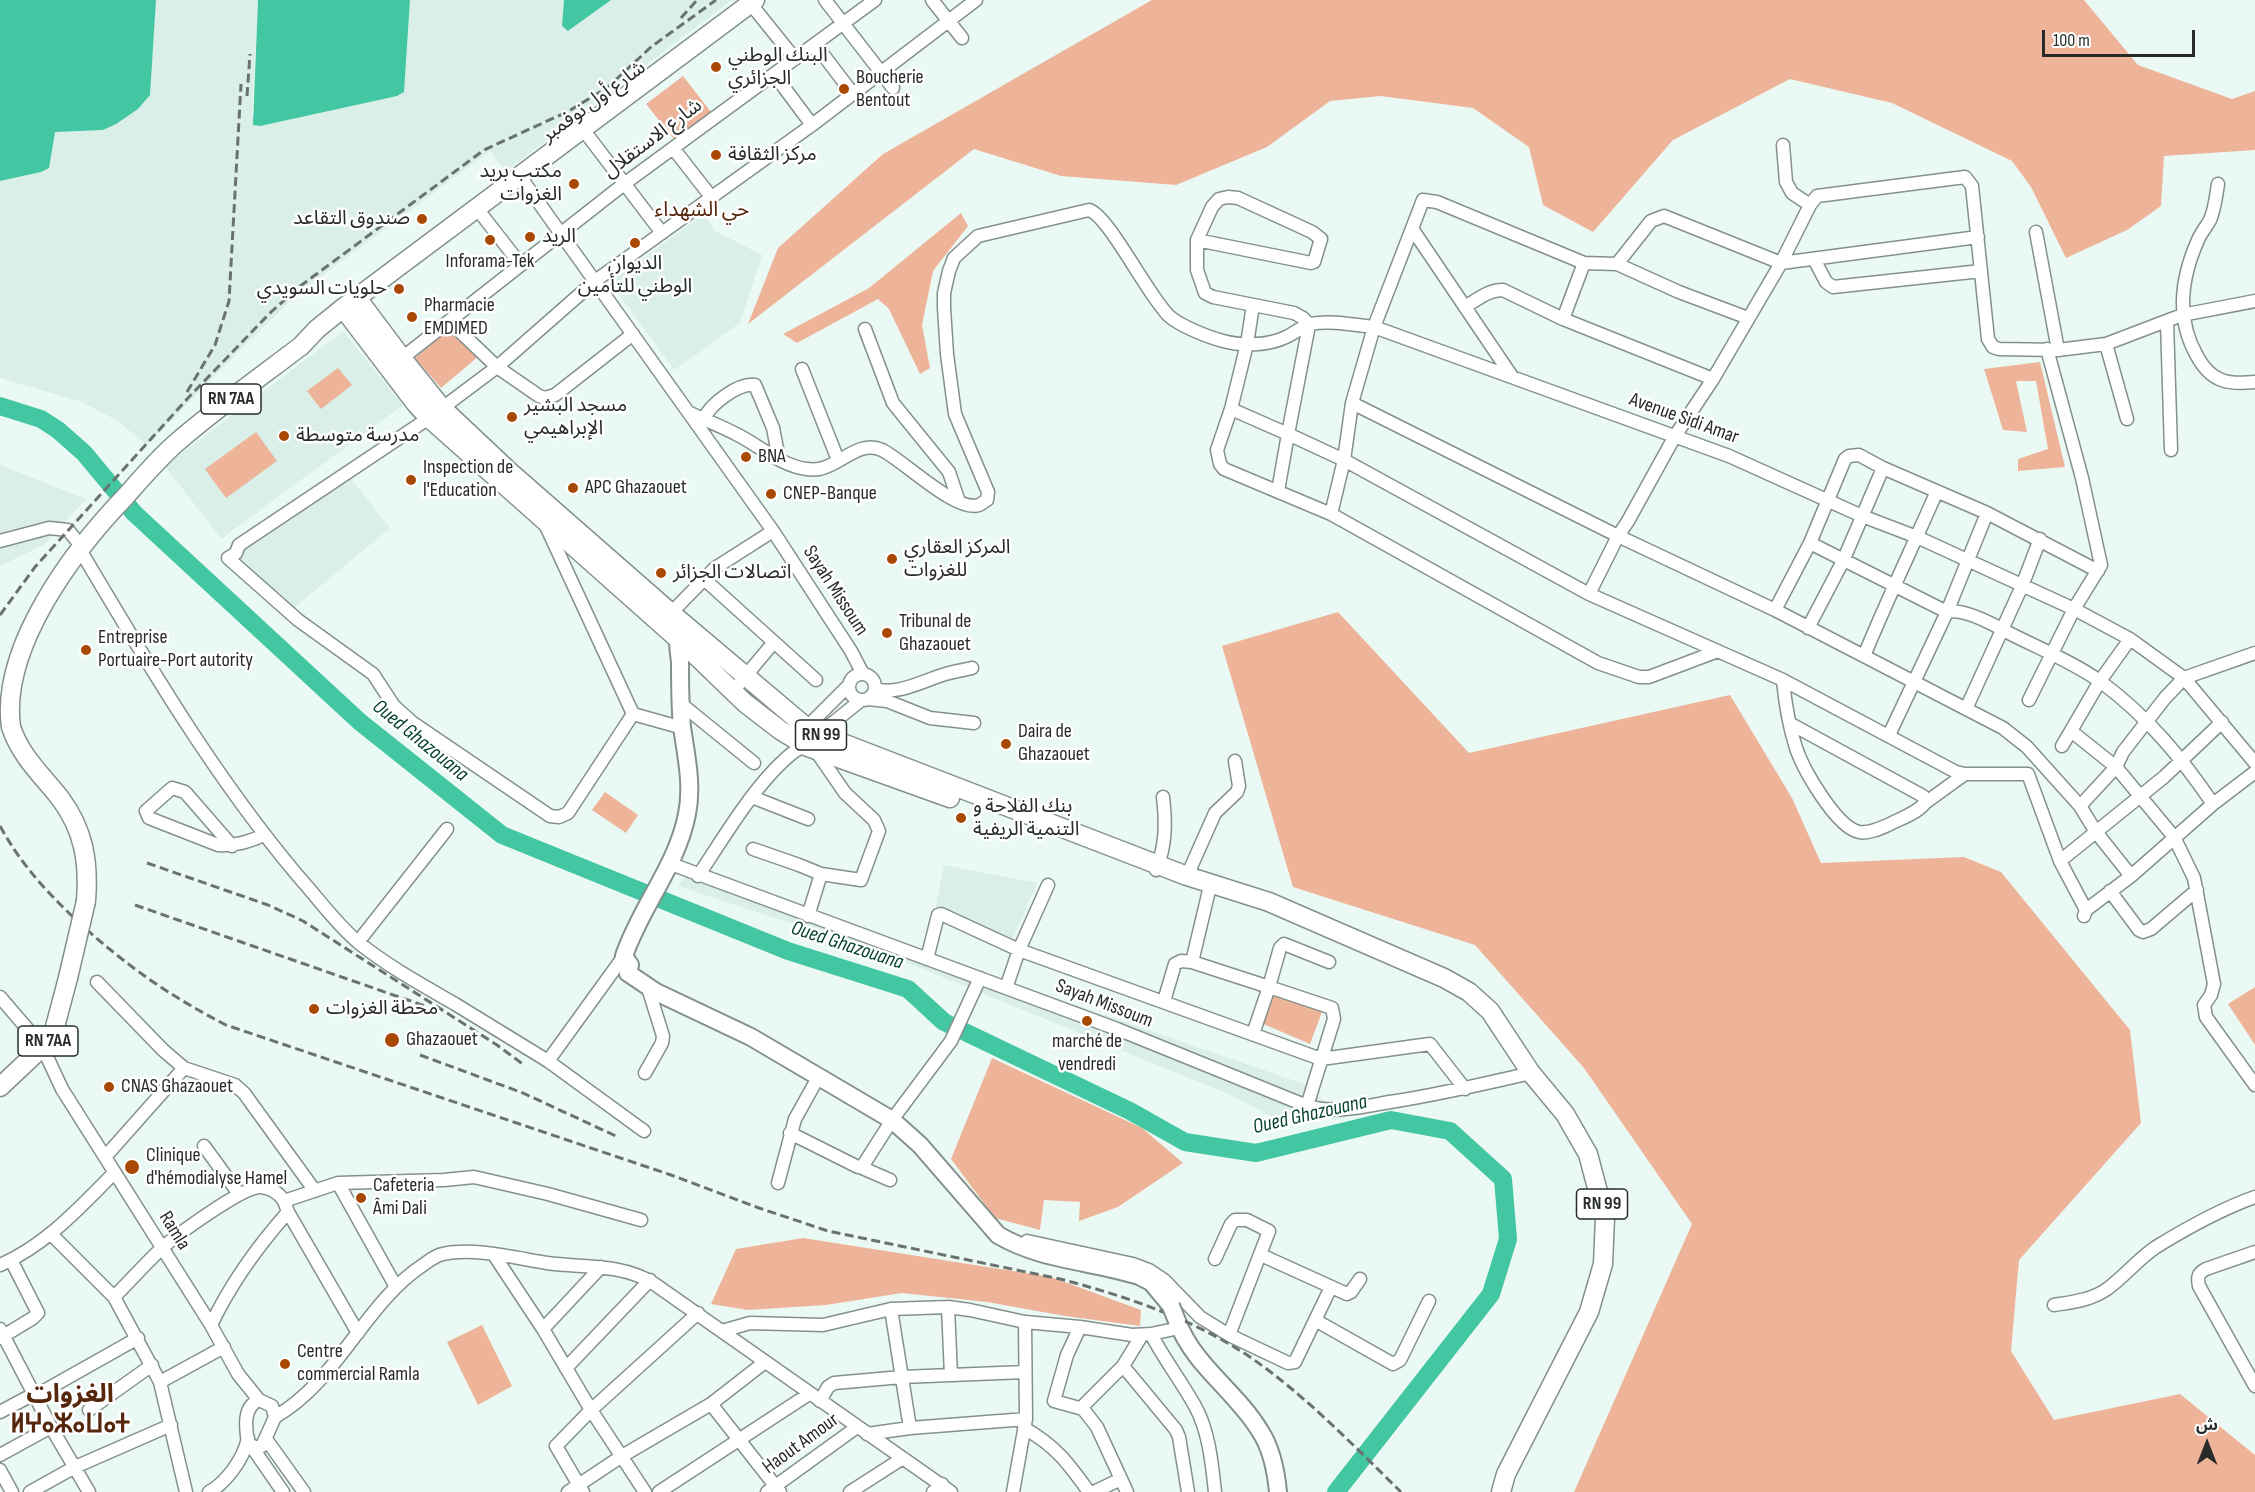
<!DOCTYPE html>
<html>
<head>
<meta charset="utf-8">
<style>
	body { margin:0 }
	#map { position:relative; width:2255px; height:1492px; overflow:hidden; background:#ebf9f4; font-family:"Sofia Sans Condensed","Noto Sans Arabic",sans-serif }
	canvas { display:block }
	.north { position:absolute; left:2177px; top:1414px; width:60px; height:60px; -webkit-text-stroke:4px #fff; paint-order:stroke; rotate:0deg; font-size:16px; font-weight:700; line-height:24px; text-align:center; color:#272c2a }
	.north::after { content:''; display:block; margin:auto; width:21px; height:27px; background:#272c2a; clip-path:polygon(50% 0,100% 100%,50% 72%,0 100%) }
	.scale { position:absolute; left:2042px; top:30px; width:153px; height:27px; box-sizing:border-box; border:3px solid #272c2a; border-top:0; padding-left:8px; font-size:18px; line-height:21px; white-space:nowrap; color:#272c2a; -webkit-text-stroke:4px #fff; paint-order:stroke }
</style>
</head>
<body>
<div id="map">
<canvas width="2255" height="1492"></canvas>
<div class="north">ش</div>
<div class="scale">100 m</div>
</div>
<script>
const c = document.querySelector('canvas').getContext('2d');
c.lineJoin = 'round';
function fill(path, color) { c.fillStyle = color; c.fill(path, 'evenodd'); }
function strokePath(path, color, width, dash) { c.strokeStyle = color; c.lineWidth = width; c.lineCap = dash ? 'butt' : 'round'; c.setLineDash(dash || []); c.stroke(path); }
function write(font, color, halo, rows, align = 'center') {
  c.font = font + ' "Sofia Sans Condensed","Noto Sans Arabic","Noto Sans Tifinagh",sans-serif'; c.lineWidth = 5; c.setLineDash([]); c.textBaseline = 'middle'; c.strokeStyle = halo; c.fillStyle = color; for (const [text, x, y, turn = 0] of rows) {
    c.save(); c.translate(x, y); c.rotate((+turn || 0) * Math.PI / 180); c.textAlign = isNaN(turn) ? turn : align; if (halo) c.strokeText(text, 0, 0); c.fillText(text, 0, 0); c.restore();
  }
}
const built = new Path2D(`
	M156 0H258L252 115 404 92 410 0H564L562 26 568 31 611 0H732L507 170 503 169 490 151 299 293 256 334 147 445 116 420 82 402 0 378V181L41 172 49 168 54 132 103 130 138 109 150 94Z
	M704 214 715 231 762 255 740 323 674 370 610 282Z
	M343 331 403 405 221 539 165 466Z
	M0 465 86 499 45 544 0 566Z
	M348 475 390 528 293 609 233 555Z
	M944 865 1037 883 1012 941 935 910Z
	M689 871 1304 1084 1345 1119H1277L1228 1094 896 958 678 886Z`);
const green = new Path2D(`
	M1152 0H2084L2138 65 2232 99 2255 91V150L2164 156 2161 206 2127 230 2066 258 2031 187 2012 161 1892 103 1790 79 1673 140 1593 232 1543 205 1529 147 1473 108 1380 96 1330 101 1267 147 1176 185 1061 176 974 149 748 324 778 248 883 154Z
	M683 76 711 112 674 139 646 104Z
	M961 213 968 226 933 271 922 325 930 368 920 374 889 309 878 299 797 343 783 334 869 288Z
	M448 329 479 356 441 388 415 358Z
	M2040 362 2065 467 2018 471V459L2048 449 2036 381H2016L2027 432 2003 430 1984 369Z
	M338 368 352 385 321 409 307 391Z
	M256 432 277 461 226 498 205 469Z
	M1338 612 1469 753 1730 695 1792 798 1821 863 1964 857 2001 872 2130 1030 2141 1123 2019 1260 2011 1351 2054 1420 2180 1394 2255 1455V1492H1574L1692 1224 1584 1068 1475 945 1293 887 1222 646Z
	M605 792 638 815 626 833 592 810Z
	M2255 987V1045L2228 1004Z
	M1274 992 1322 1012 1310 1044 1261 1023Z
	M992 1058 1142 1128 1183 1163 1118 1207 1079 1221 1080 1202 1044 1200 1040 1230 995 1218 951 1159Z
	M803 1238 1051 1277 1141 1310 1140 1326 1065 1316 987 1302 902 1293 826 1305 748 1310 711 1304 736 1249Z
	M482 1325 512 1386 478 1405 447 1342Z`);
const water = new Path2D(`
	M0 0H156L150 95 138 109 116 124 103 130 55 132 49 168 41 172 0 181Z
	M258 0H410L404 92 397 96 260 126 253 125Z
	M564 0H611L568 31 562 26Z`);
const river = new Path2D(`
	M0 406 41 419 58 430 84 453 134 513 360 722 502 835 788 951 908 989 944 1022 1130 1111 1185 1142 1256 1153 1391 1120 1450 1131 1503 1179 1508 1239 1491 1294 1336 1492`);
const minor = new Path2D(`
	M825 0 893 88
	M932 0 962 38
	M750 3 795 59
	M815 44 853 94
	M774 74 812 125
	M582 128 662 233
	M1783 145 1786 182 1792 193 1810 205
	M673 148 712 198
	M519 175 773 531 851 651 863 674
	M2218 184C2216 196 2215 209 2210 220 2206 227 2201 233 2198 240 2181 278 2176 319 2197 356 2211 382 2228 385 2255 382
	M482 215 521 265
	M1413 230 1511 375
	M2036 232 2058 350
	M1197 240 1311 263 1314 262 1321 239 1312 232 1238 198 1228 197 1219 199 1212 207 1197 240V270L1205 293 1213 297 1294 313 1303 318 1309 325 1288 434 1344 460 1589 594 1783 680 1956 772 1965 774H2028
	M1814 259 1826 282 1833 287 1981 271
	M1617 264 1679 292 1748 318
	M1253 305 1247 344 1231 409 1217 450 1220 464 1224 469 1331 514 1598 663 1639 677H1649L1718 651
	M1465 307C1478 299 1488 290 1503 290L1563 319 1713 379
	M1563 319 1584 263
	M450 322 497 367 539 396 545 398 555 395 633 334
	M2167 322 2171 450
	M865 329 893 403 949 472 959 502
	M2106 344 2127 419
	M397 362 624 184 875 0
	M802 369 838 460
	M1352 403 1618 536 1628 521 1675 436 1713 379 1781 263 1810 205 1817 196 1965 177 1972 186 1988 339 1993 347 1999 349 2058 350 2106 344 2182 315 2255 301
	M1231 409 1288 434 1278 491
	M690 413C705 420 721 426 736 434 761 446 788 473 819 469 840 466 859 439 882 450 903 460 956 513 979 505 980 505 986 500 987 500L988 492 955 414 947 354 944 308V293L949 271 954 258 978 236 1089 210C1109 216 1148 296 1169 316 1180 326 1208 337 1223 341 1241 346 1268 346 1286 337 1294 334 1302 326 1310 324 1330 320 1355 325 1374 327L1729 456 1862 516 1917 537 2074 609 2130 639 2184 678 2255 763
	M704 419C710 404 738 383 755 385L773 428 779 459
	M1331 514 1344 460 1352 403 1374 327 1423 200 1437 202 1584 263 1617 264 1651 221 1664 216 1781 263 1978 237
	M546 526 633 714 683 728
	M0 541 49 528 68 530 81 546
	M1810 543 1947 612C1963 608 1993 624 2007 632 2038 648 2073 662 2101 682 2147 716 2181 757 2213 804
	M79 548C146 661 213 775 298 876 318 898 336 924 359 943 389 967 422 985 455 1004 486 1023 517 1042 548 1061L624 956
	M704 579 816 680
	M1589 594 1618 536 1775 610 2003 728 2027 747 2080 806 2096 832 2131 876
	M1775 610 1810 543 1845 459 1849 456 1859 455 1883 468 1987 513 2098 571
	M671 613 715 568 773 531
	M1808 628 1843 561 1883 468
	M1864 656C1887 600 1913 546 1937 491
	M849 687a13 13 0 1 1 26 0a13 13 0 1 1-26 0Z
	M1783 680C1785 702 1789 726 1796 748 1803 769 1836 827 1859 832 1869 834 1881 828 1890 824 1902 818 1917 813 1925 803L1923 796 1791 724
	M875 689C899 696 926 679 949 673 956 671 964 670 972 668
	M733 691 774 642
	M868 699 887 701 930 718 974 723
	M2029 700 2074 609 2101 565 2082 478 2047 349
	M680 703 754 763
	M1966 709 2022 586 2040 539
	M633 714 568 813 559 817 550 816 413 723 394 706 373 674 298 620 228 558 236 553 239 545 429 418 497 367 595 281 812 125 976 0
	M803 731 848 686
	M2071 731 2116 767 2174 837 2194 878 2214 984 2211 995 2204 1005 2206 1017 2255 1085
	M1889 735 1947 612 1987 513
	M2062 746 2100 681 2130 639
	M816 751 845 793 874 820 879 831 861 880 821 874
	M2028 774 2060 861 2086 910
	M752 797 808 819
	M1925 803 1965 774
	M2080 806 2116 767 2123 752 2165 698 2184 678 2255 653
	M232 846 185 792 172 788 146 811 149 818 218 845C235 846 248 842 264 835
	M753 849 799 865 821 874 808 916
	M2060 861 2164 777 2222 722
	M671 864 1117 1029 1307 1106C1335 1114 1362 1107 1390 1102 1437 1095 1484 1084 1531 1073
	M1156 870C1166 846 1166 823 1163 797
	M698 876C725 836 757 780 795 751 799 748 803 748 808 747L819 734 860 701
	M1187 876 1215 813 1237 792 1239 786 1235 761
	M2110 891 2139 930 2143 932 2151 929 2197 890
	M2084 916 2086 910 2131 876 2213 804 2255 772
	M358 942 447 829
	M927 959 938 915 941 914 1019 950 1321 1059 1430 1044 1465 1089
	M1192 962 1211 882
	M97 982 163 1050 184 1068 235 1085 244 1093 315 1191
	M643 985 648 988 663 1036 662 1043 645 1073
	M1006 988 1019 950 1048 885
	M0 997 42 1046 62 1089 211 1325 238 1374 259 1400
	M1164 1001 1175 964 1181 961 1192 962 1269 987 1280 948 1284 944 1329 962
	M1253 1034 1269 987 1332 1008 1334 1019 1307 1106
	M548 1061 644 1131
	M790 1133 858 1167H862L892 1120 951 1041 980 978
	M204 1146 239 1194
	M105 1157 184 1068
	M860 1167 890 1180
	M338 1183 396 1287
	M778 1183 795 1119 819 1076
	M288 1212 358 1333
	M51 1234 114 1297C129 1282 144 1265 160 1250 175 1236 243 1186 261 1187 271 1188 279 1193 284 1201L338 1183 444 1180 474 1177 548 1194 641 1220
	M1027 1241 1133 1264 1149 1270 1164 1280 1200 1317 1229 1335 1288 1363 1295 1362 1331 1287
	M2255 1252 2206 1269C2198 1273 2197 1277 2199 1286L2255 1386
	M494 1255 543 1329 591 1410 645 1492
	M1261 1255 1347 1294 1351 1292 1360 1279
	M1215 1259 1231 1224 1235 1220H1247L1269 1231 1229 1335
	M0 1265C46 1245 79 1208 114 1173
	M114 1297 160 1382
	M2054 1305C2072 1302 2092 1300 2107 1289 2124 1277 2138 1259 2156 1247 2187 1228 2221 1209 2255 1197
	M948 1307 951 1375
	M891 1309 910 1428
	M1315 1320 1393 1364 1400 1360 1429 1301
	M211 1325C231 1283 257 1247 288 1212L284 1201
	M1080 1327 1067 1355 1054 1401 1083 1409
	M0 1329 51 1427 89 1492
	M543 1329 601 1267
	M722 1331 750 1323 823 1325 891 1309 948 1307 970 1310 1025 1322 1080 1327 1132 1335 1151 1334 1179 1328
	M1151 1334C1164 1359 1181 1381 1195 1406 1209 1431 1212 1464 1215 1492
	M0 1338 33 1318 38 1313 11 1260
	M1123 1366 1176 1430 1179 1437 1188 1492
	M566 1368 650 1280
	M35 1396 138 1338
	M259 1400 272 1406 275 1417 262 1446 258 1448 248 1444C246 1429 242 1407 259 1400Z
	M820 1401 828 1387 834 1383 902 1377 1025 1372
	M711 1404 780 1492
	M89 1410 152 1365
	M0 1412 34 1394
	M275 1417C338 1381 365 1303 423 1265 430 1260 436 1255 443 1254 473 1247 516 1258 547 1263 583 1268 621 1263 653 1283L951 1492
	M1024 1428C1056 1446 1068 1463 1089 1492
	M867 1434 910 1428 1026 1419
	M266 1439 304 1492
	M252 1447 283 1492
	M0 1455 51 1427
	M0 1470 12 1492
	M30 1492 75 1467 171 1425
	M186 1492 160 1382 224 1347
	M209 1492C227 1482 244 1458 248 1438
	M568 1492 622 1456 711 1404 765 1362
	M583 1492 556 1446 591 1410 698 1313
	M659 1492 809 1394
	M767 1492 857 1427
	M850 1492 903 1458
	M933 1492 942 1484
	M1013 1492 1026 1419 1025 1322
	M1094 1492 1121 1479
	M1127 1492 1097 1427 1083 1409V1406L1123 1366 1142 1335`);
const secondary = new Path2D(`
	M681 631C676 642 679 651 680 662 680 684 680 705 682 727 686 755 693 785 687 814 677 866 641 906 624 956L630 965 628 973 656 992 751 1037 892 1120 920 1145 998 1235C1042 1261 1092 1261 1139 1276L1151 1282 1171 1306
	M1177 1321C1194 1366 1236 1391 1260 1431 1272 1449 1276 1471 1278 1492`);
const primary = new Path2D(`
	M357 298 402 358 442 408 510 472 671 613 806 727 819 734 1187 876 1269 902 1444 978 1469 992 1490 1011 1531 1073 1565 1114 1588 1154 1605 1218 1603 1264 1589 1312 1506 1474 1501 1492
	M343 308 416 404 429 418 688 648 745 703 780 730 808 747 950 798
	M86 901C89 862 84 830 60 798 42 775 21 757 11 727 0 647 74 550 125 497 141 479 157 460 175 444 215 409 259 378 301 346L317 329 343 308 755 0
	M0 1087 52 1038 68 978`);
const rail = new Path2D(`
	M681 18 697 0
	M247 96 250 54
	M187 392 215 345 229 301 241 84
	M0 615 35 567 188 398 271 312 299 287 484 150 569 111 608 87 651 47 716 0
	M0 826C19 861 43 888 72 916 121 962 166 994 226 1025L671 1175 759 1208 828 1231 1060 1279C1126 1296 1193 1319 1250 1357 1305 1395 1354 1446 1401 1492
	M147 863 268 905 303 921 497 1045 524 1065
	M135 905 425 1006
	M420 1055 523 1093 618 1137`);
const secondaryBridge = new Path2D(`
	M1171 1306 1177 1321`);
const primaryBridge = new Path2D(`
	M68 978 86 901`);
const markers = [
	[716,67,6,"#a94803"],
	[844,89,6,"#a94803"],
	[716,155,6,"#a94803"],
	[574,184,6,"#a94803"],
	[422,219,6,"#a94803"],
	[530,237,6,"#a94803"],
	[490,240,6,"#a94803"],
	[635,243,6,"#a94803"],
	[399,289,6,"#a94803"],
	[412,317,6,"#a94803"],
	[512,417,6,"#a94803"],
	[284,436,6,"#a94803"],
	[746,457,6,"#a94803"],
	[411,480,6,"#a94803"],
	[573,488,6,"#a94803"],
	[771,494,6,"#a94803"],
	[892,559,6,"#a94803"],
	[661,573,6,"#a94803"],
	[887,633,6,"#a94803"],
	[86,650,6,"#a94803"],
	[1006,744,6,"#a94803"],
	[961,818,6,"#a94803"],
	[314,1009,6,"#a94803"],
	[1087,1021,6,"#a94803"],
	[392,1040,8,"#a94803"],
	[109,1087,6,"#a94803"],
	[132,1167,8,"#a94803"],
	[361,1198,6,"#a94803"],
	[285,1364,6,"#a94803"]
];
const shields = [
	[231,399,60],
	[821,735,51],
	[48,1041,60],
	[1602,1204,51]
];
const shieldNames = [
	["RN 7AA",231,399],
	["RN 99",821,735],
	["RN 7AA",48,1041],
	["RN 99",1602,1204]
];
const poiNames = [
	["البنك الوطني",728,56],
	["الجزائري",728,79],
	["Boucherie",856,78],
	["Bentout",856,101],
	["مركز الثقافة",728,155],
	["مكتب بريد",562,172,"right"],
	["الغزوات",562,195,"right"],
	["صندوق التقاعد",410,219,"right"],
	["الريد",542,237],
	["Inforama-Tek",490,262,"center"],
	["الديوان",635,264,"center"],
	["الوطني للتأمين",635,287,"center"],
	["حلويات السويدي",387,289,"right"],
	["Pharmacie",424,306],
	["EMDIMED",424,329],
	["مسجد البشير",524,406],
	["الإبراهيمي",524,429],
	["مدرسة متوسطة",296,436],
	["BNA",758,457],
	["Inspection de",423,468],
	["l'Education",423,491],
	["APC Ghazaouet",585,488],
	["CNEP-Banque",783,494],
	["المركز العقاري",904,548],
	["للغزوات",904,571],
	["اتصالات الجزائر",673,573],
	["Tribunal de",899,622],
	["Ghazaouet",899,645],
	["Entreprise",98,638],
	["Portuaire-Port autority",98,661],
	["Daira de",1018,732],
	["Ghazaouet",1018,755],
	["بنك الفلاحة و",973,807],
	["التنمية الريفية",973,830],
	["محطة الغزوات",326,1009],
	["Ghazaouet",406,1040],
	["marché de",1087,1042,"center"],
	["vendredi",1087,1065,"center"],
	["CNAS Ghazaouet",121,1087],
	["Clinique",146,1156],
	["d'hémodialyse Hamel",146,1179],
	["Cafeteria",373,1186],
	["Âmi Dali",373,1209],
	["Centre",297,1352],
	["commercial Ramla",297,1375]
];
const streetNames = [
	["شارع أول نوفمبر",594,102,-36],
	["شارع الاستقلال",653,139,-37],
	["Avenue Sidi Amar",1684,419,20],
	["Sayah Missoum",835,591,57],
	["Sayah Missoum",1104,1004,21],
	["Ramla",174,1231,58],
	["Haout Amour",801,1444,-36]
];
const neighbourhoodNames = [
	["حي الشهداء",702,211]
];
const waterNames = [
	["Oued Ghazouana",420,741,39],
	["Oued Ghazouana",847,946,18],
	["Oued Ghazouana",1310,1115,-13]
];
const districtNames = [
	["الغزوات",70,1395],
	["ⵍⵖⴰⵣⴰⵡⴰⵜ",70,1425]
];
fill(built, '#d9efe7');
fill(green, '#eeb499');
fill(water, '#43c6a2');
strokePath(river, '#43c6a2', 18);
strokePath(minor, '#84908c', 15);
strokePath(secondary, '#84908c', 20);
strokePath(primary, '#84908c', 21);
strokePath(minor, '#fff', 12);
strokePath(secondary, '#fff', 16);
strokePath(primary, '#fff', 18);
strokePath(rail, '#6a726f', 3, [9, 4.5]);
strokePath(secondaryBridge, '#84908c', 20, []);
strokePath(primaryBridge, '#84908c', 21, []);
strokePath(secondaryBridge, '#fff', 16);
strokePath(primaryBridge, '#fff', 18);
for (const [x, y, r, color] of markers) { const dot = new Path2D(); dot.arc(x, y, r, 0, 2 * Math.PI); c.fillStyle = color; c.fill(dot); strokePath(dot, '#fff', 2); }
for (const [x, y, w] of shields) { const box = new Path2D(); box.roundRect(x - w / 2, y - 15, w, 30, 4.5); c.fillStyle = '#fff'; c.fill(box); strokePath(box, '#272c2a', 1.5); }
write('bold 18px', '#272c2a', null, shieldNames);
write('20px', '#272c2a', '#fff', poiNames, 'left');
write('20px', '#272c2a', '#fff', streetNames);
write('21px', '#56270c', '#fff', neighbourhoodNames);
write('italic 21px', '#074133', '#fff', waterNames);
write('bold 26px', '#56270c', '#fff', districtNames);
</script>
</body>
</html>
